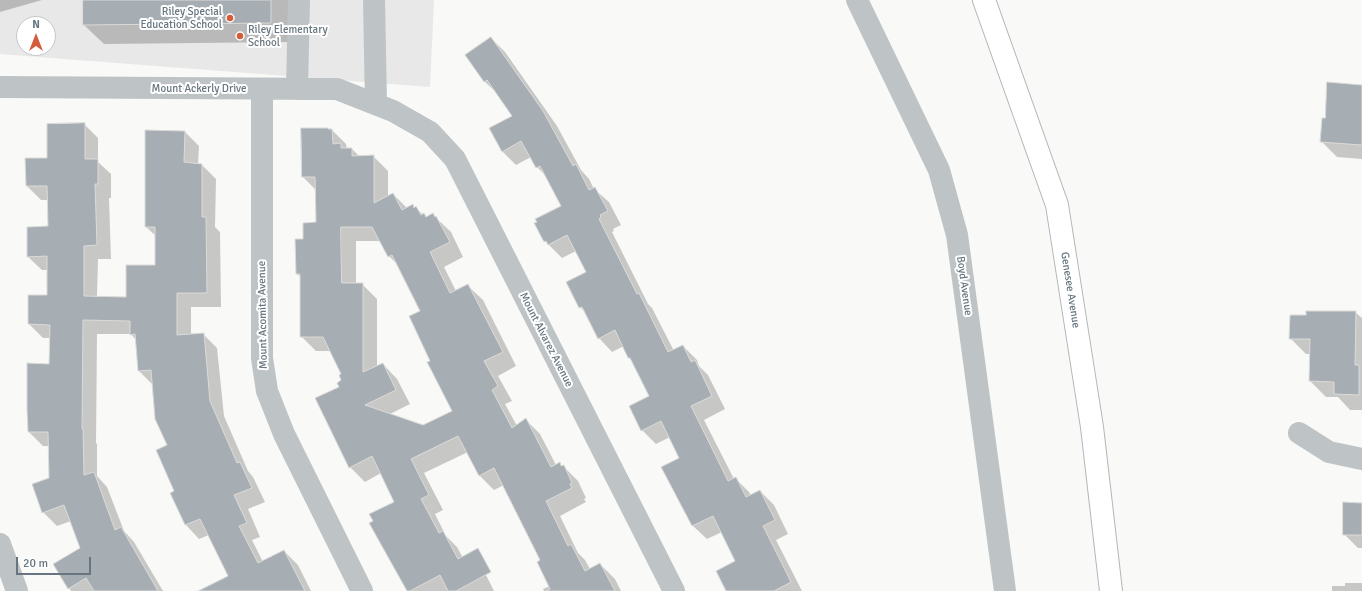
<!DOCTYPE html>
<html>
<head>
<meta charset="utf-8">
<style>
	body { margin:0 }
	#map { position:relative; width:1362px; height:591px; overflow:hidden; background:#f9f9f7; font-family:Signika,sans-serif }
	canvas { display:block }
	.north { position:absolute; left:16px; top:16px; width:40px; height:40px; box-sizing:border-box; background:#fff; border:1px solid #c2c8cc; border-radius:50%; rotate:0deg; font-size:11px; font-weight:700; line-height:16px; text-align:center; color:#66757f }
	.north::after { content:''; display:block; margin:auto; width:14px; height:18px; background:#d45c3b; clip-path:polygon(50% 0,100% 100%,50% 72%,0 100%) }
	.scale { position:absolute; left:16px; top:557px; width:75px; height:18px; box-sizing:border-box; border:2px solid #66757f; border-top:0; padding-left:5px; font-size:12px; line-height:14px; white-space:nowrap; color:#66757f; -webkit-text-stroke:3px #fff; paint-order:stroke }
</style>
</head>
<body>
<div id="map">
<canvas width="1362" height="591"></canvas>
<div class="north">N</div>
<div class="scale">20 m</div>
</div>
<script>
const c = document.querySelector('canvas').getContext('2d');
c.lineJoin = 'round';
function fill(path, color) { c.fillStyle = color; c.fill(path, 'evenodd'); }
function strokePath(path, color, width, dash) { c.strokeStyle = color; c.lineWidth = width; c.lineCap = dash ? 'butt' : 'round'; c.setLineDash(dash || []); c.stroke(path); }
function write(font, color, halo, rows, align = 'center') {
  c.font = font + ' Signika,sans-serif'; c.lineWidth = 4; c.setLineDash([]); c.textBaseline = 'middle'; c.strokeStyle = halo; c.fillStyle = color; for (const [text, x, y, turn = 0] of rows) {
    c.save(); c.translate(x, y); c.rotate((+turn || 0) * Math.PI / 180); c.textAlign = isNaN(turn) ? turn : align; if (halo) c.strokeText(text, 0, 0); c.fillText(text, 0, 0); c.restore();
  }
}
const built = new Path2D(`
	M0 0H434L430 87 0 54ZM24 24H48V48H24Z`);
const shadow = new Path2D(`
	M0 0H42L0 12Z
	M84 0H290V42L104 44 84 25Z
	M491 38 505 52 557 126 581 170 589 179 594 189 609 202 621 225 613 229 614 231 612 232 648 304 652 308 674 351 683 346 697 360 699 366 708 375 725 409 704 420 734 479H736L749 492 751 496 760 491 774 505 788 534 776 540 802 591H728L736 562 722 532 707 539 693 526 662 467 680 458 670 437 656 444 642 430 650 396 624 346 612 352 599 338 587 314 580 307 587 272 576 251 562 258 545 241 563 206 548 178 537 167 531 157 516 165 502 151 514 116 499 95 485 82 466 55Z
	M1362 95V159L1337 157 1321 141 1326 120Z
	M84 124 98 138V162L111 174V198H109L111 259H98L97 297 127 298 156 266V236L146 227V131L185 132 199 146 198 165H202L216 179 215 227 220 232 221 307H191V335L203 334 217 348 224 416 248 471 253 477 265 502 248 509 260 537 252 540 263 562 284 551 298 565 311 591H237L209 535 199 539 186 525 171 493 175 491 168 445 153 385 139 371 136 340 131 334H97L96 443 97 444V476L107 487 124 531 134 542 163 591H71L69 588 81 548 71 521 57 526 43 512 50 479 49 446H43L29 432 50 365V338H43L29 324 48 296V270H42L28 257 49 227V200H41L27 186 26 159H48Z
	M302 129H328L332 130 346 144 347 149H352L360 157 373 156 388 171V197L393 194 407 208 412 205 427 218 433 215 451 232 463 257 444 267 456 291 468 286 483 300 516 366 498 376 512 401 505 404 517 426 526 420 540 434 556 465 560 464 563 466 578 481 586 498 584 499 586 502 560 516 578 553 585 560 590 569 600 564 615 579 621 591H544L543 589 550 586 541 561 504 485 494 490 480 476 468 452 424 473 443 510 435 514 446 536 457 547 463 558 483 569 494 591H408L395 502 381 473 365 482 350 467 340 387 343 381V374L331 351H316L301 336V277L297 274 304 240 317 223V191L303 177ZM356 241H381L389 256 399 266 421 312 431 361 454 412 423 426 390 414 410 404 397 379 383 364 377 367V299L362 284H356Z
	M1355 312 1362 318V410H1350L1338 397H1326L1310 381V354H1306L1290 338Z
	M1362 504V548H1358L1344 534Z
	M1345 583H1362V591H1332V586H1345Z`);
const building = new Path2D(`
	M83 0H271V23L83 25Z
	M491 37 543 111 573 166 576 164 589 190 595 187 608 211 600 215 601 217 599 219 637 294 639 293 668 352 683 345 691 362 695 360 712 396 691 406 728 481 736 477 746 497 760 490 775 520 763 526 791 582 774 591H726L716 571 735 561 713 516 692 526 661 467 679 458 661 421 641 431 629 406 649 396 630 358H628L615 330 598 339 582 307 579 308 566 282 586 272 567 235 548 245 546 241 544 242 534 223 537 222 535 219 561 206 540 166 536 168 521 141 502 152 489 128 512 116 487 80 484 82 465 55Z
	M1327 82 1362 85V145L1320 142 1322 118H1325Z
	M85 123V159H98V184H95L97 245 84 246V296L126 297V265H155V227H145V130L185 131 184 162 202 164V217H206L207 293H177V335L204 333 210 401 237 463 240 462 252 488 234 495 247 523 239 526 258 563 284 550 305 591H198L228 576 200 519 185 525 170 493 174 491 156 450 167 445 155 419 151 370 138 371 135 334 130 335V321L83 320 82 429H83L84 475 94 472 115 530 121 527 158 591H94L86 578 68 589 53 564 80 548 64 505 42 513 32 484 49 478 48 432H28L27 410V363L49 364 50 325 28 324V295H47V256L27 257V227L48 226 47 186H26L25 158H47V124Z
	M301 128H328V129H332L333 144 341 143V148H352V156L374 155V203L393 193 402 210 413 204 414 208 416 206 421 215 424 213 426 217 433 213 435 217 436 216 450 242 430 252 450 293 468 284 503 352 484 361 498 386 492 390 512 428 526 418 551 467 560 462 561 466 564 465 572 483 570 484 572 488 546 501 568 546 571 544 585 571 600 563 615 591H546L550 589 537 562 540 560 494 468 479 476 458 436 411 459 429 495 421 499 439 533 443 531 458 559 478 548 491 572 456 591H448L440 575 410 591H407L369 523 373 521 369 514 394 502 372 456 349 468 315 398 339 387 337 383 341 380 339 375 341 374 323 337H300V274H296L295 239H303V223L316 222 315 177H302ZM341 227H372L388 257 392 255 420 311 409 316 430 361 427 362 452 411 423 425 365 405 396 390 383 363 363 372V283H342Z
	M1306 311H1356L1355 365H1359V395L1334 394V382L1309 381 1310 339H1289L1290 315H1306Z
	M1343 502 1362 503V535H1343Z`);
const minor = new Path2D(`
	M374 0 376 104
	M857 0 939 170 957 235 1005 591
	M0 87 337 89 393 111 430 132 455 159 674 591
	M262 89V358L267 391 284 434 362 591
	M297 89 299 0
	M1299 433 1329 452 1362 459
	M0 544 17 591`);
const major = new Path2D(`
	M984 0 1057 205 1092 427 1111 591`);
const markers = [
	[230,18,4,"#d45c3b"],
	[240,36,4,"#d45c3b"]
];
const poiNames = [
	["Riley Special",222,12],
	["Education School",222,25],
	["Riley Elementary",248,30,"left"],
	["School",248,43,"left"]
];
const streetNames = [
	["Mount Ackerly Drive",199,89],
	["Boyd Avenue",964,286,82],
	["Genesee Avenue",1070,290,81],
	["Mount Acomita Avenue",263,315,-91],
	["Mount Alvarez Avenue",546,340,63]
];
fill(built, '#e7e8e7');
fill(shadow, '#0003');
fill(building, '#a6aeb3');
strokePath(building, '#dadad9', 1);
strokePath(major, '#b2b7bb', 24);
strokePath(minor, '#bec3c6', 22);
strokePath(major, '#fff', 22);
for (const [x, y, r, color] of markers) { const dot = new Path2D(); dot.arc(x, y, r, 0, 2 * Math.PI); c.fillStyle = color; c.fill(dot); strokePath(dot, '#fff', 1.5); }
write('11px', '#66757f', '#fff', poiNames, 'right');
write('11px', '#66757f', '#fff', streetNames);
</script>
</body>
</html>
